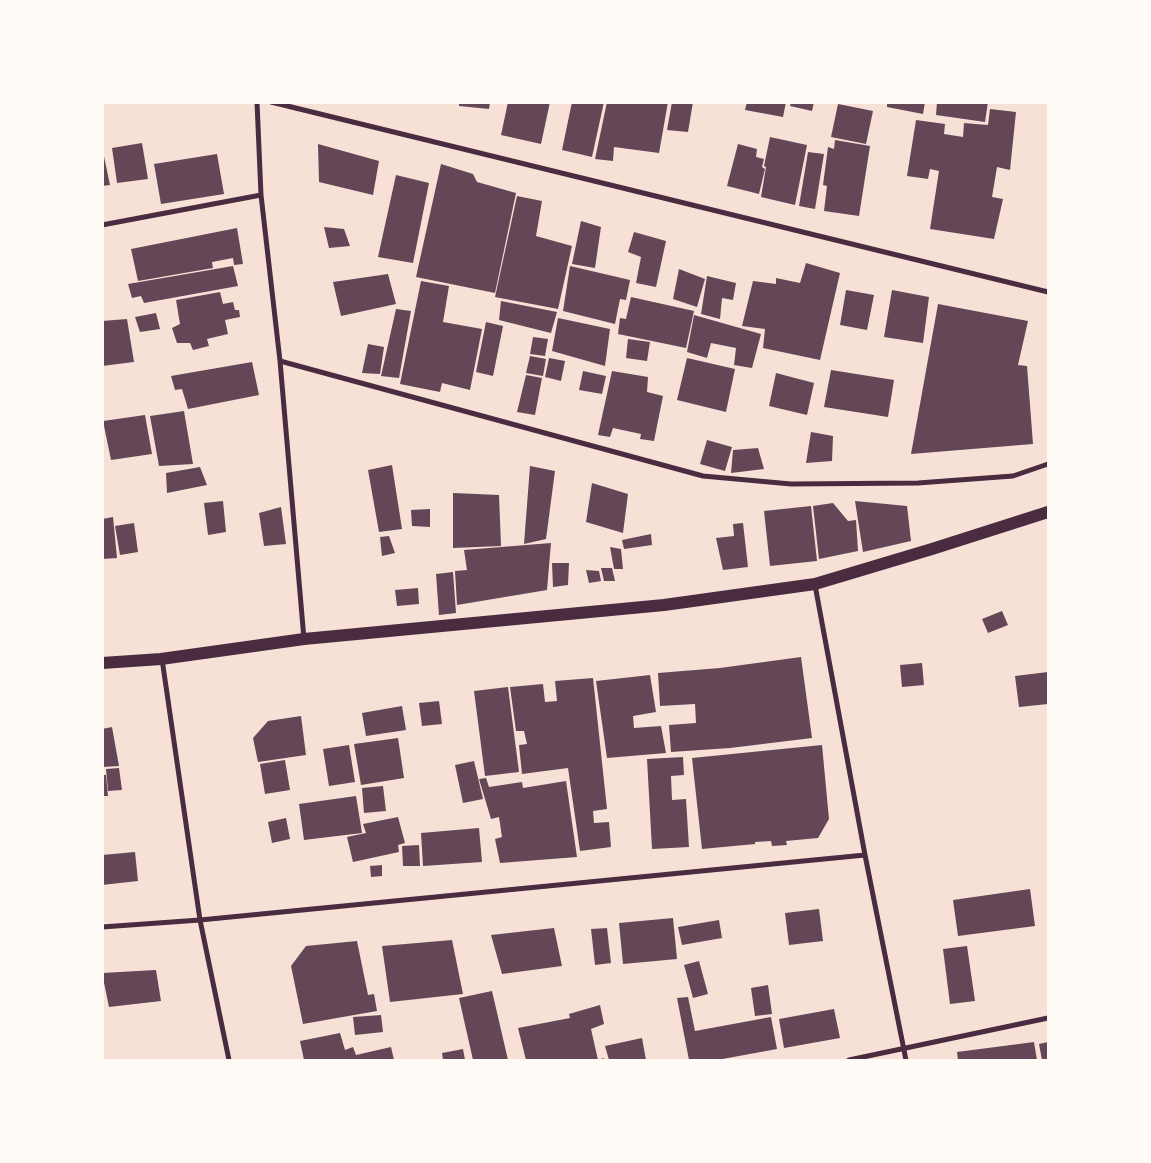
<!DOCTYPE html>
<html>
<head>
<meta charset="utf-8">
<style>
	body { margin:0 }
	#map { position:relative; width:1151px; height:1163px; overflow:hidden; background:#f7e1d7; font-family:Karla,sans-serif }
	canvas { display:block }
	.frame { position:absolute; inset:0; border:104px solid #fffaf5; pointer-events:none }
</style>
</head>
<body>
<div id="map">
<canvas width="1151" height="1163"></canvas>
<div class="frame"></div>
</div>
<script>
const c = document.querySelector('canvas').getContext('2d');
c.lineJoin = 'round';
function fill(path, color) { c.fillStyle = color; c.fill(path, 'evenodd'); }
function strokePath(path, color, width, dash) { c.strokeStyle = color; c.lineWidth = width; c.lineCap = dash ? 'butt' : 'round'; c.setLineDash(dash || []); c.stroke(path); }
const building = new Path2D(`
	M459 102H490L489 109 459 106Z
	M508 102H550L541 144 501 135Z
	M572 102H604L592 157 562 150Z
	M607 102H668L659 153 614 147 613 161 595 159Z
	M672 102H693L688 132 667 130Z
	M747 102H786L783 117 745 110Z
	M791 102H814L812 111 790 106Z
	M887 102H925L923 114 887 107Z
	M937 102H988L985 122 936 115Z
	M838 104 873 111 866 144 831 137Z
	M990 109 1016 112 1010 170 997 167 992 197 1003 199 994 239 930 229 939 171 930 169 928 179 907 176 916 120 945 124 944 134 963 137 964 123 988 125Z
	M770 137 807 145 795 205 761 197 766 167 764 166Z
	M835 140 870 146 859 216 824 211 827 186 823 185 828 147 834 149Z
	M142 143 148 179 117 183 112 148Z
	M318 144 379 161 373 195 319 182Z
	M738 144 757 149 756 157 764 159 762 167 765 169 759 194 727 186Z
	M102 147 110 185 102 186Z
	M808 152 824 154 815 209 799 206Z
	M217 154 224 194 161 204 154 164Z
	M441 164 473 174 477 182 516 193 495 293 416 277Z
	M396 175 429 183 413 263 378 257Z
	M517 196 542 201 536 236 572 246 558 309 495 297Z
	M581 221 601 227 595 268 572 264Z
	M324 227 344 229 350 246 329 248Z
	M237 228 243 264 234 265 233 258 212 262 213 268 138 281 131 249Z
	M634 232 666 241 656 287 636 283 641 257 628 252Z
	M806 263 840 273 820 360 763 348 765 329 742 326 753 281 776 284V278L800 283Z
	M233 266 238 286 144 303 141 296 132 298 128 284Z
	M570 266 630 280 626 300 620 299 615 324 563 311Z
	M679 269 705 279 697 307 673 299Z
	M388 274 396 304 341 316 333 282Z
	M707 276 736 283 733 300 722 298 720 319 701 314Z
	M421 281 449 286 443 322 482 329 470 390 442 383 440 392 400 384Z
	M846 290 874 295 867 330 840 325Z
	M892 290 929 297 923 343 884 337Z
	M220 292 223 304 233 302 235 310H239L240 317 225 320 228 334 207 339 209 346 193 350 190 343H177L172 328 180 324 176 300Z
	M631 297 694 311 686 348 618 334 620 318 626 319Z
	M501 301 557 312 551 333 499 320Z
	M938 304 1028 321 1018 365 1027 366 1033 444 911 454Z
	M396 309 411 311 399 378 381 376Z
	M156 313 160 329 140 332 135 317Z
	M694 315 761 334 752 368 734 365 736 348 711 343 707 358 687 352Z
	M558 318 610 329 605 366 552 351Z
	M127 319 134 362 102 366V321Z
	M486 322 503 326 493 376 476 372Z
	M533 337 548 339 545 356 530 354Z
	M628 339 650 342 647 361 626 358Z
	M368 344 384 347 380 374 362 373Z
	M530 356 546 359 543 376 526 373Z
	M549 358 565 361 561 381 545 377Z
	M687 358 735 369 726 412 677 400Z
	M252 362 259 395 188 409 182 389 175 390 171 376Z
	M831 370 894 380 888 417 824 407Z
	M583 371 606 376 602 394 579 390Z
	M612 371 648 377 647 392 663 396 654 441 640 439 641 434 613 428 610 437 598 435Z
	M776 373 814 383 807 415 769 406Z
	M526 375 542 378 535 415 517 412Z
	M184 411 193 464 159 466 150 416Z
	M145 415 152 454 111 460 103 421Z
	M811 432 833 436 832 461 806 463Z
	M707 440 732 447 725 471 700 464Z
	M758 448 764 469 731 473 733 450Z
	M392 465 402 529 379 532 368 470Z
	M530 466 555 471 546 539 524 544Z
	M200 467 207 485 167 493 166 473Z
	M592 483 628 494 623 533 586 522Z
	M453 493 499 495 501 546 453 548Z
	M223 501 226 532 208 535 204 503Z
	M855 501 907 506 911 541 863 552Z
	M833 503 848 521 856 520 858 551 819 559 813 506Z
	M811 506 817 561 770 566 764 511Z
	M281 507 286 544 264 546 259 513Z
	M430 509V527L412 526 411 510Z
	M113 517 117 558 102 559V519Z
	M134 523 138 552 120 555 115 526Z
	M743 523 748 567 723 570 716 538 734 536 733 524Z
	M651 534 652 545 624 549 622 540Z
	M389 536 395 553 382 556 380 537Z
	M551 543 547 590 457 605 455 571 467 570 464 550Z
	M610 547 621 549 623 569H614Z
	M552 563H569L568 585 553 587Z
	M601 568H612L615 581H604Z
	M586 570 599 571 601 581 589 583Z
	M453 572 456 613 439 615 436 574Z
	M418 588 419 604 397 606 395 590Z
	M1002 611 1008 625 988 633 982 619Z
	M801 657 812 738 730 748 671 752 669 725 696 723 695 704 660 706 658 673 720 668Z
	M922 663 924 685 902 687 900 665Z
	M1048 672V704L1019 707 1015 676Z
	M650 675 656 712 633 716 634 728 661 726 666 753 607 758 596 681Z
	M593 678 607 809 593 811 594 823 609 822 611 847 580 851 568 768 522 774 519 745 527 744 524 731H516L510 687 543 684 545 702 557 701 555 681Z
	M508 687 519 772 485 776 474 691Z
	M439 701 442 724 422 726 419 703Z
	M402 706 406 730 366 736 362 713Z
	M301 716 306 755 258 762 253 738 268 721Z
	M112 727 119 766 102 767V729Z
	M398 738 404 778 361 785 354 744Z
	M349 745 355 782 329 786 323 749Z
	M822 745 829 819 818 838 786 841 787 845 772 846 771 841 755 842V844L702 849 692 758Z
	M683 757 684 775 671 776 672 800 686 799 689 847 652 849 647 759Z
	M285 760 290 790 265 794 260 764Z
	M474 761 483 799 463 803 455 765Z
	M119 768 122 790 108 791 106 769Z
	M102 775H106L108 796H102Z
	M486 778 489 787 522 782 523 788 566 781 577 857 500 863 495 839 502 837 499 817 491 819 479 779Z
	M383 786 386 811 364 813 362 788Z
	M356 796 362 833 304 840 299 804Z
	M398 817 405 843 398 845 399 852 353 862 347 837 366 833 363 824Z
	M286 818 290 839 272 843 268 822Z
	M479 828 482 862 423 866 421 833Z
	M419 845 420 866H403L402 846Z
	M135 852 138 881 102 885V855Z
	M382 865V876L371 877 370 866Z
	M1030 889 1035 926 958 936 953 900Z
	M819 909 823 941 789 945 785 913Z
	M673 918 677 959 623 964 619 923Z
	M719 920 722 938 682 945 678 927Z
	M554 928 562 966 502 974 491 935Z
	M607 928 611 963 595 965 591 929Z
	M452 940 463 994 390 1002 382 946Z
	M357 941 368 995 374 994 377 1011 303 1024 291 966 306 946Z
	M967 946 975 1001 950 1004 943 949Z
	M699 961 708 994 693 998 684 965Z
	M156 970 161 1001 109 1007 102 973Z
	M768 985 772 1014 755 1016 751 988Z
	M492 991 508 1060H473L459 998Z
	M688 997 695 1031 771 1017 777 1049 717 1060H689L677 998Z
	M600 1005 604 1024 591 1029 598 1060 604 1058V1060H526L518 1028 570 1018 569 1014Z
	M834 1009 840 1038 784 1048 779 1019Z
	M381 1015 383 1032 355 1035 353 1017Z
	M340 1033 345 1050 353 1047 356 1055 391 1047 394 1060H304L300 1041Z
	M642 1038 646 1060H609L605 1046Z
	M1034 1042 1037 1060H958L957 1052Z
	M1048 1042V1060H1042L1039 1044Z
	M463 1049 465 1060H443L442 1053Z`);
const minor = new Path2D(`
	M257 102 261 195 280 361 304 639
	M271 102 1048 292
	M102 225 261 195
	M280 361 703 476 791 484 918 483 1013 476 1048 464
	M815 585 865 855 906 1060
	M162 659 200 920 229 1060
	M102 927 200 920 865 855
	M849 1060 1048 1018`);
const primary = new Path2D(`
	M102 663 161 659 304 639 664 605 815 584 932 549 1048 512`);
fill(building, '#644757');
strokePath(minor, '#4a2c40', 5);
strokePath(primary, '#4a2c40', 12);
</script>
</body>
</html>
